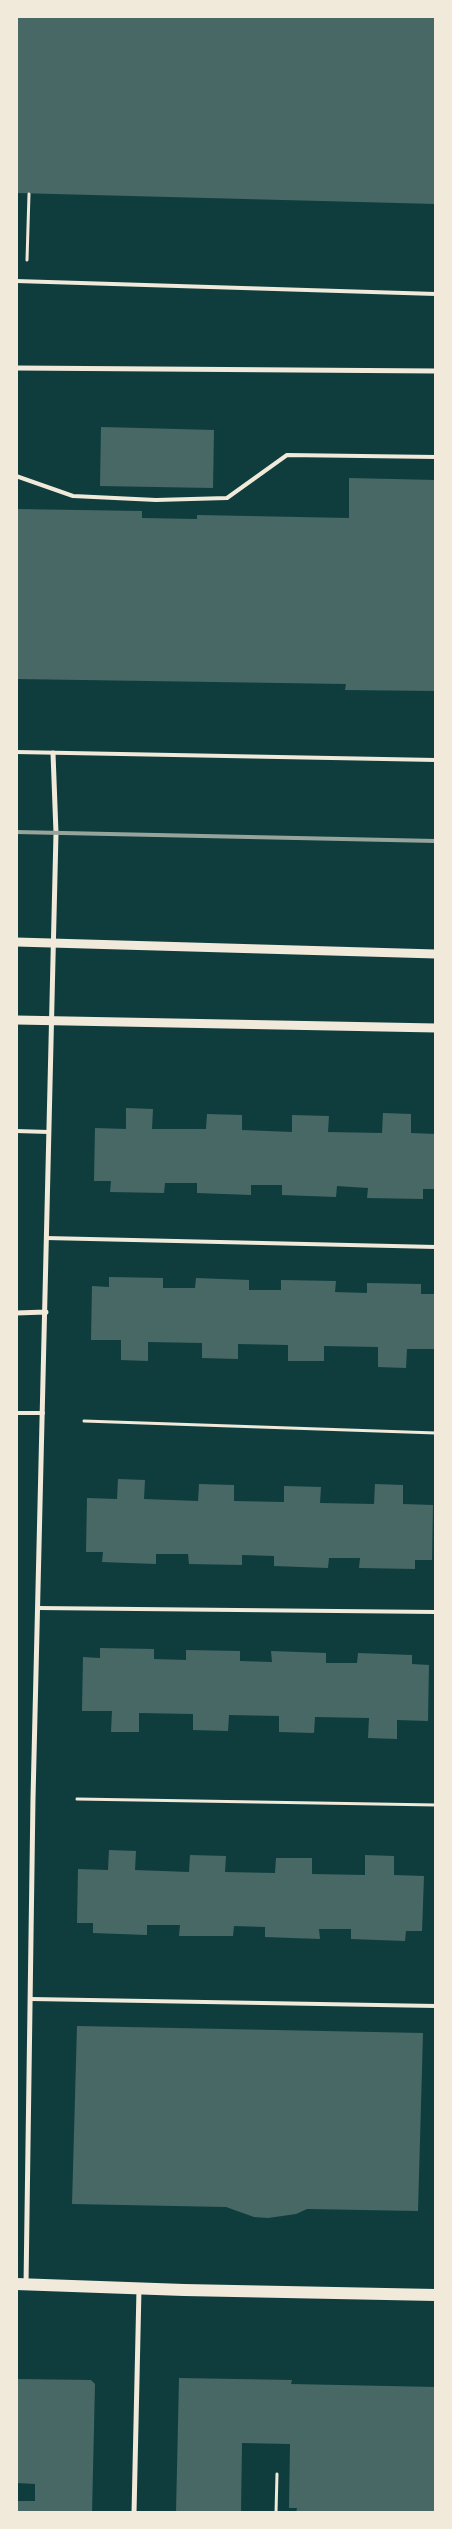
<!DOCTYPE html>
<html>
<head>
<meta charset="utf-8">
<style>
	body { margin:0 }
	#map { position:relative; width:452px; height:2529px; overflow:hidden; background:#0f3d3e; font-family:Literata,serif }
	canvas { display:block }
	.frame { position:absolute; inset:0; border:18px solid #f1e9da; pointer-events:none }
</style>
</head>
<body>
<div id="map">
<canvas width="452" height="2529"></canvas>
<div class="frame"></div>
</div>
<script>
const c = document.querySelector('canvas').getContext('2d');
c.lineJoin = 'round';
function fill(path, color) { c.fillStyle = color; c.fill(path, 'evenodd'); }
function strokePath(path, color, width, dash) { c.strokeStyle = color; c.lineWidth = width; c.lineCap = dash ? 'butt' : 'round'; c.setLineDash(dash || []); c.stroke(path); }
const building = new Path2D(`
	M18 16H436V204L16 193Z
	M101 427 214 430 213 488 100 486Z
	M349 478 436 480V691L345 690 346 684 16 679V509L142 511V518L197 519V515L349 518Z
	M126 1108 153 1109 152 1129H206L207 1114 242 1115V1130L292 1132V1115L329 1116 328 1132 382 1133 383 1113 411 1114V1133L436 1134V1189H423V1199L367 1198 368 1188 337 1186 336 1197 282 1195V1185H251V1195L197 1193V1183H165L164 1193 110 1192 111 1181H94L95 1128 126 1129Z
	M109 1277 163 1278V1288H195L196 1278 249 1280V1290H281V1280L336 1281 335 1292 367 1293V1283L421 1284V1294H436V1349H407L406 1368 378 1367V1347L324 1346V1361H288V1345L238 1344V1359L202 1358V1343L148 1342V1361L121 1360V1340H91L92 1286 109 1287Z
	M118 1479 145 1480 144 1499 198 1501 199 1484 234 1485V1501L284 1502V1486L321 1487 320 1503 374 1504 375 1484 403 1485V1504L433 1505 432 1560H415V1569L359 1568 360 1558H329L328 1568 274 1566V1556L242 1555V1565L189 1564 188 1554H156V1564L102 1562 103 1552H86L87 1498 117 1499Z
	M100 1648 154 1649V1659L186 1660V1650L240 1651V1661L272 1662 271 1651 326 1653V1663H357L358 1653 412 1655V1664L429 1665 428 1721 397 1720V1739L368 1738 369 1718 315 1717 314 1733 279 1732V1716L229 1715 228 1731 193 1730V1714L139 1713V1732H111L112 1711H82L83 1657 100 1658Z
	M109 1850 136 1851 135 1870 189 1872 190 1855 226 1856 225 1872 275 1873 276 1858H312V1874L365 1875V1855L394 1856V1875L424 1876 422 1931H406L405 1941 351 1939V1929H319L320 1939 265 1937V1927L234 1926 233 1936H179L180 1925H147V1935L93 1933V1923H77L78 1869 108 1870Z
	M77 2026 423 2033 418 2211 307 2209 296 2214 268 2218 254 2217 226 2207 72 2204Z
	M179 2378 292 2380 291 2384 436 2387V2513H296L297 2508H289L290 2444 242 2443 241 2513H176Z
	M16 2379 91 2380 95 2384 92 2513H16V2501H35V2484L16 2483Z`);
const path = new Path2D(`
	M27 260 29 194
	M84 1421 436 1433
	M77 1799 436 1805
	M276 2513 277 2474`);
const service = new Path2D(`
	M16 281 436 294
	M16 476 73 496 156 500 227 498 287 455 436 457
	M16 752 436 760
	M16 1131 49 1132
	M46 1238 436 1247
	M16 1413H43
	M38 1608 436 1612
	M31 1999 436 2006`);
const minor = new Path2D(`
	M16 368 436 371
	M16 1313 46 1312
	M26 2284 33 1798 56 833 53 753
	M134 2513 139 2289`);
const tertiary = new Path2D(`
	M16 942 436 954
	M16 1020 436 1028`);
const primary = new Path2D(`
	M16 2284 184 2290 436 2295`);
const rail = new Path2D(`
	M16 832 436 841`);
fill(building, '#486865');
strokePath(path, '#f1e9da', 3);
strokePath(service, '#f1e9da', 4);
strokePath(minor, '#f1e9da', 5);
strokePath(tertiary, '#f1e9da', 9);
strokePath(primary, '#f1e9da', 12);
strokePath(rail, '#97a49c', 4);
</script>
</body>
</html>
